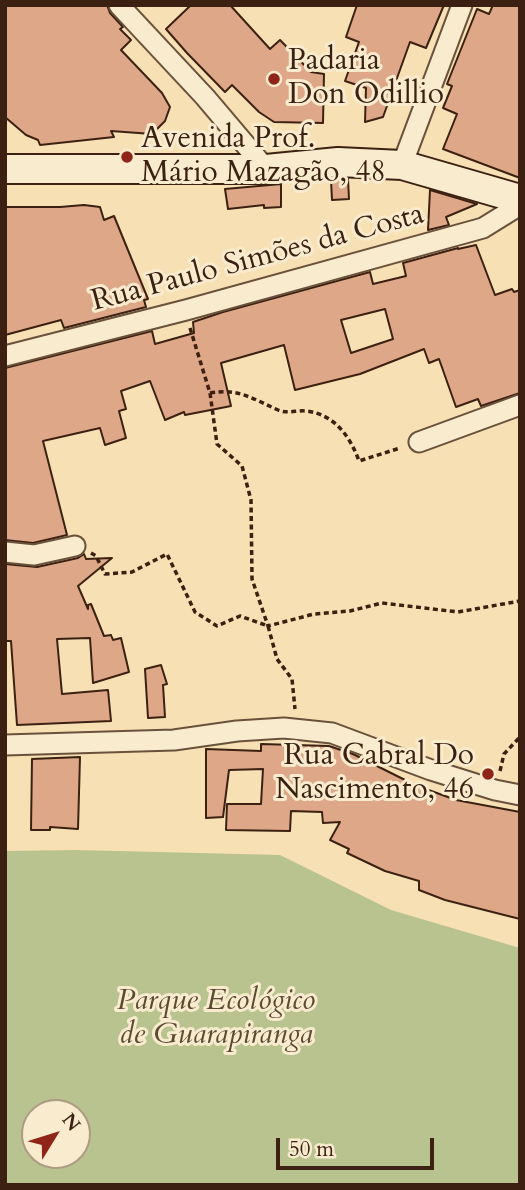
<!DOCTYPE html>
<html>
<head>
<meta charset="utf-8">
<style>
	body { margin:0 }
	#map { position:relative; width:525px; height:1190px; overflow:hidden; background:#f6e0b4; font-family:Cardo,serif }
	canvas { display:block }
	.frame { position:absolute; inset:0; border:7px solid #3c2113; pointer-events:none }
	.north { position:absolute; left:21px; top:1099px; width:70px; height:70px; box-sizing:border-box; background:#f9ebce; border:2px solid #ad9a83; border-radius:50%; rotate:52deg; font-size:19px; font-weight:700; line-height:28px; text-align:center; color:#3c2113 }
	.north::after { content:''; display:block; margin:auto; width:24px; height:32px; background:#8f2418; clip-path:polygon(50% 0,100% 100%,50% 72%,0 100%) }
	.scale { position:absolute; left:276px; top:1138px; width:158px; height:32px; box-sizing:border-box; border:4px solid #3c2113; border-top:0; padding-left:9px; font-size:21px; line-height:24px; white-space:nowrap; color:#3c2113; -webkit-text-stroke:5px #f9ebce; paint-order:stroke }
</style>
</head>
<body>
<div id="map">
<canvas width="525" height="1190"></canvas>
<div class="frame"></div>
<div class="north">N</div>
<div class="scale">50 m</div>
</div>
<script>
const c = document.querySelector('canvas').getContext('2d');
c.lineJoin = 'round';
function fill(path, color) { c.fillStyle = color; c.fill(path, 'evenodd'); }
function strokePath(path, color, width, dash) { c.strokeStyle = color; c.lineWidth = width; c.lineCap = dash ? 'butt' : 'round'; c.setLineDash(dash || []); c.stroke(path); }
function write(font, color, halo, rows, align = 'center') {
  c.font = font + ' Cardo,serif'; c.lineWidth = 6; c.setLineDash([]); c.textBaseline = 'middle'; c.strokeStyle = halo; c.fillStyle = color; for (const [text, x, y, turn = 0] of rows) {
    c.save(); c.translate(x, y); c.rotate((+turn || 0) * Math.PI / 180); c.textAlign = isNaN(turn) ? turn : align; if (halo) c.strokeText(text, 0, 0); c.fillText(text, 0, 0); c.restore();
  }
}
const green = new Path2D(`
	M77 850 280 855 391 910 520 948V1185H5V851ZM35 1113H77V1155H35Z`);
const building = new Path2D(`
	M5 5H107L110 13 123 27 120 29 131 40 121 50 162 93 170 107 165 121 152 134 111 131 114 137 40 145 38 140 26 135 5 117Z
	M191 5H230L270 49 280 40 311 72 324 74 323 123 274 122 259 112 232 85 225 92 187 53 166 29Z
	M357 5H444L426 48 410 42 383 117 365 122 366 88 345 81 359 42 346 37Z
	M493 5H520V178L443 149 457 114 443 108 452 86 447 84 477 9 489 14Z
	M348 179 349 199 332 200 331 180Z
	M281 184V207L264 208V205L228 209 225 189Z
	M430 190 477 204 446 217 449 225 428 230Z
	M84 205 100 207 104 220 114 216 148 299 144 300 146 307 64 328 61 320 5 335V207H60Z
	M476 245 495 295 512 289 514 292 520 290V393L481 406 478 399 456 407 439 359 429 363 424 349 360 374 295 390 284 345 221 363 231 406 185 415 184 412 165 420 150 381 121 391 126 409 119 411 126 438 105 445 100 428 43 441 67 535 33 543 5 540V368L152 331 155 344 194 333 193 322 223 312 370 272 373 284 406 276 403 263 458 248V249ZM385 309 393 339 351 353 341 320Z
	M84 554 86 559 112 558 78 586 88 609V605L91 604 104 636 111 635 113 640 121 638 129 672 93 683 90 638 57 639 62 694 108 690 111 721 17 725 11 641H5V564L37 567 78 558Z
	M161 665 167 684 163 685 165 717 148 718 145 669Z
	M261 744 329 746 353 754 415 785 456 800 520 812V919L445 900 419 890V881L385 871 347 853 349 849 330 840 340 822 323 823 322 812 291 811 290 831 226 830 227 804H261L263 769 229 770 223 817 206 818V749L261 751Z
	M80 757 78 829 50 827V830H31L32 759Z`);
const path = new Path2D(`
	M190 328 210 393 217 444 242 466 251 500 252 579 268 626 314 614 350 611 382 603 458 612 520 601
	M210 393C239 388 253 399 278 410 287 414 297 410 306 411 334 414 350 436 359 461L400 448
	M91 553 96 556 105 574 132 572 167 554 195 612 217 626 240 616 268 626 277 659 292 679 295 709
	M500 771 504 754 520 737`);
const street = new Path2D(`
	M119 5 205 97 266 169
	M402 165 462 5
	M5 356 186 310 483 228 520 205
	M419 442 520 405
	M5 552 34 555 75 546
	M5 745 174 740 237 731 284 728 332 733 431 770 495 790 520 795`);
const secondary = new Path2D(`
	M5 169H266L338 162 402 165 520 199`);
const markers = [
	[274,79,7,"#8f2418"],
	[127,157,7,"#8f2418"],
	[488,774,7,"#8f2418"]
];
const poiNames = [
	["Padaria",288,62],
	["Don Odillio",288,96],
	["Avenida Prof.",141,140],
	["Mário Mazagão, 48",141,174],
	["Rua Cabral Do",474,757,"right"],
	["Nascimento, 46",474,791,"right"]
];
const streetNames = [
	["Rua Paulo Simões da Costa",258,259,-15]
];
const parkNames = [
	["Parque Ecológico",216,1002],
	["de Guarapiranga",216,1036]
];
fill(green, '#b8c390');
fill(building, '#dea888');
strokePath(building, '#3c2113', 2);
strokePath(street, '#6a513b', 23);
strokePath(secondary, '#3c2113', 32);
strokePath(path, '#3c2113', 3.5, [5, 3.5]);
strokePath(street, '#f9ebce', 19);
strokePath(secondary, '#f9ebce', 28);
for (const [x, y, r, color] of markers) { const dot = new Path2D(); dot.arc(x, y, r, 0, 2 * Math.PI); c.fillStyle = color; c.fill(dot); strokePath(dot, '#f9ebce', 2.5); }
write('30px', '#3c2113', '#f9ebce', poiNames, 'left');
write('30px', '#3c2113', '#f9ebce', streetNames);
write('italic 30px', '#5b4a32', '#f9ebce', parkNames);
</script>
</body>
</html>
